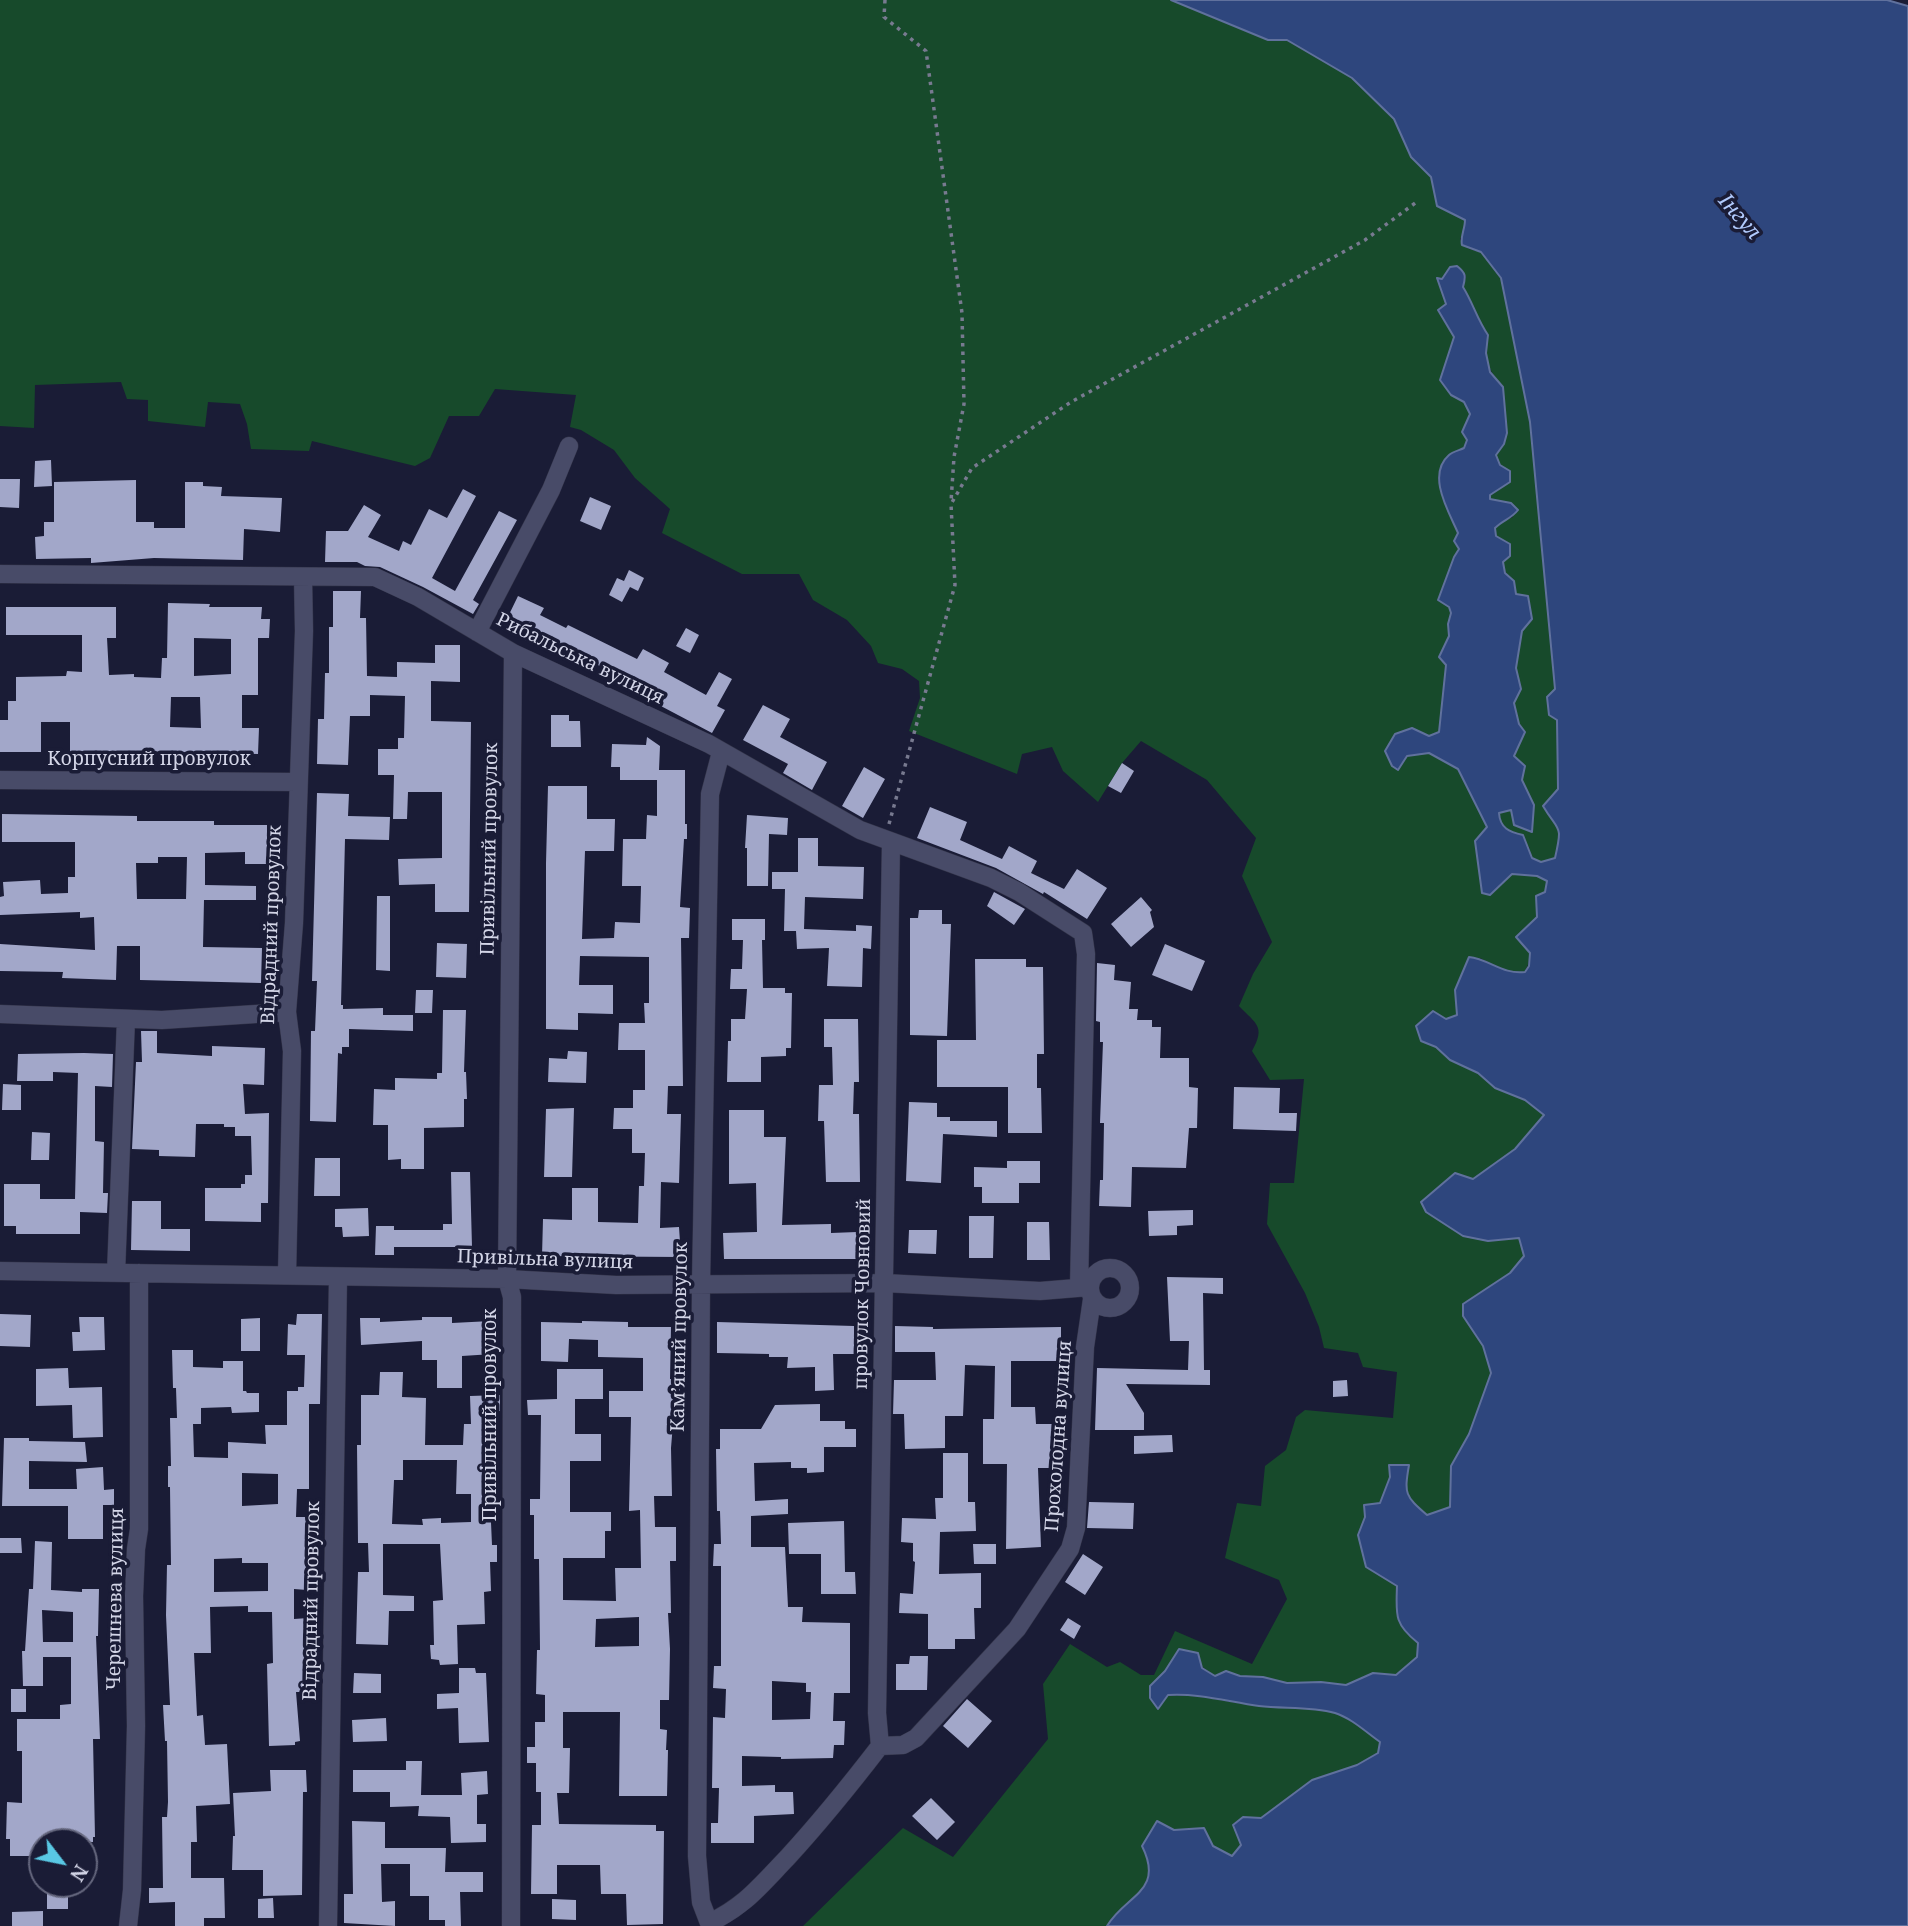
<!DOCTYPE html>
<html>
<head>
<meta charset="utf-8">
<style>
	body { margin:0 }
	#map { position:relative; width:1908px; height:1926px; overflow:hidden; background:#1a1c36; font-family:"Noto Serif",serif }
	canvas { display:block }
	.north { position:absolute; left:28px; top:1828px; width:70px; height:70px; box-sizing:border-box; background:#1a1c36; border:2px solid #64667d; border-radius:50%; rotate:122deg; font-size:19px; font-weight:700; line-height:28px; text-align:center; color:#d3d5e7 }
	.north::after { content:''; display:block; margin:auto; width:24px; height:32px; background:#59c8e4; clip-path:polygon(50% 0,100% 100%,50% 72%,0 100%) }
</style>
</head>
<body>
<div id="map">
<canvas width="1908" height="1926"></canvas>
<div class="north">N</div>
</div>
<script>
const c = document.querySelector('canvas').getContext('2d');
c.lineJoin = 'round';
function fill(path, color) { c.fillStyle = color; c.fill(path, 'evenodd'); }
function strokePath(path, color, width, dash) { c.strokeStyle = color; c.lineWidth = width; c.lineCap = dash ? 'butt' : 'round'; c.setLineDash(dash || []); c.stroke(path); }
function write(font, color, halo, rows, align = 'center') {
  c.font = font + ' "Noto Serif",serif'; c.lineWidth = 7; c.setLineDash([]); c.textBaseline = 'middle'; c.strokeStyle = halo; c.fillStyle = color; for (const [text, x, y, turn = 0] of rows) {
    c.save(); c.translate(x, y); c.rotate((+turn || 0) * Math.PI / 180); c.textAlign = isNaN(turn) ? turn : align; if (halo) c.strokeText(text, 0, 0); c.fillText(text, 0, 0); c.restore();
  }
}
const green = new Path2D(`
	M0 0H1171L1268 40H1287L1352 78 1394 119 1411 157 1431 177 1437 206 1465 220V229L1460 239 1469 249 1481 252 1501 277 1530 422 1555 689 1547 697 1549 715 1557 720 1558 789 1546 802 1549 816 1556 822 1560 834 1555 858 1541 862 1532 859 1529 847 1500 823 1499 813 1511 810 1514 825 1532 831 1534 805 1522 780 1514 756 1519 724 1514 703 1521 689 1516 668 1522 631 1514 581C1498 567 1503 562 1510 544L1496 537 1495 528 1501 522 1513 517 1510 503 1490 500V495L1499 490 1500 465 1495 454 1504 444 1503 387C1486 368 1485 359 1488 335 1477 319 1473 303 1463 287L1466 276 1457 266 1442 279H1437L1446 304 1438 311 1454 337 1440 380 1451 395 1464 402 1470 414 1462 432 1467 440 1464 448C1406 475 1467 514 1459 548 1459 549 1454 557 1454 557 1449 572 1450 591 1449 607L1451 612 1448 624 1449 636 1439 656 1446 664 1439 732 1429 736 1412 728 1395 734 1402 765 1407 756 1429 753 1458 769 1487 827 1491 895 1512 874 1537 876 1547 881 1545 892 1536 896 1537 917 1525 931C1528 945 1534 960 1524 972 1507 974 1495 966 1480 958L1455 990 1457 1015 1446 1019 1421 1041 1436 1047 1450 1060 1478 1073 1495 1088 1525 1100 1544 1115 1515 1149 1473 1179 1454 1173 1426 1212 1441 1221 1488 1241 1519 1238 1524 1256 1510 1273 1463 1304V1316L1483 1346 1491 1373 1469 1434 1451 1466 1450 1507 1427 1515C1405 1496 1404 1494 1409 1466L1389 1465 1390 1477 1380 1503 1364 1506 1365 1517 1358 1535 1366 1567 1397 1586 1396 1609 1418 1643 1417 1657 1396 1675 1373 1673 1346 1685 1321 1682 1287 1683 1263 1677 1240 1676 1226 1671 1215 1676 1179 1650 1165 1671 1150 1686V1698C1193 1690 1222 1703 1264 1706 1287 1708 1311 1707 1334 1713 1351 1718 1366 1732 1380 1742L1378 1753 1357 1765 1312 1780 1261 1818 1243 1817 1233 1824 1241 1845 1232 1856 1213 1846 1204 1828 1174 1830 1149 1861 1148 1877 1142 1890 1111 1919 1107 1926H803L903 1828 953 1857 1048 1739 1043 1684 1070 1644 1107 1667 1120 1662 1141 1675H1154L1175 1631 1252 1664 1287 1599 1279 1580 1225 1558 1237 1503 1261 1506 1265 1466 1286 1450 1296 1417 1305 1410 1393 1418 1397 1372 1363 1367 1358 1353 1324 1348 1319 1327 1305 1293 1267 1224 1270 1183H1294L1304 1079 1270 1080 1252 1051C1266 1026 1256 1024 1239 1006L1253 974 1272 942 1242 876 1256 838 1207 780 1141 741 1122 763 1098 802 1063 771 1052 747 1022 754 1017 774 909 731 920 698 919 681 902 669 878 663 871 646 847 620 813 600 799 574H742L662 533 670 509 635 478 614 450 581 430 570 427 576 395 495 389 479 416H449L430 458 415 466 312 441 309 451 251 449 247 424 240 404 208 402 205 427 148 421V400L127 399 121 382 35 385 34 428 0 426Z`);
const water = new Path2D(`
	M1171 0H1887L1908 6V1926H1107C1125 1895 1165 1892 1142 1846L1157 1821 1174 1830 1204 1828 1213 1846 1232 1856 1241 1845 1233 1825 1243 1817 1261 1818 1312 1780 1357 1765 1378 1753 1380 1742C1366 1732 1351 1718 1335 1713 1310 1706 1284 1709 1259 1706 1229 1702 1199 1693 1168 1695L1158 1709 1150 1698V1686L1165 1671 1179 1649 1198 1653 1202 1668 1215 1676 1226 1671 1240 1676 1263 1677 1287 1683 1321 1682 1346 1685 1373 1673 1396 1675 1417 1657 1418 1643C1394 1624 1396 1615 1397 1586L1366 1567 1358 1535 1365 1517 1364 1505 1380 1503 1390 1477 1389 1465H1409C1404 1494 1405 1496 1427 1515L1450 1507 1451 1466 1469 1434 1491 1373 1483 1346 1463 1316V1304L1510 1273 1524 1256 1519 1238 1488 1241 1463 1236 1426 1212 1421 1202 1455 1173 1473 1179 1515 1149 1544 1115 1525 1100 1495 1088 1478 1073 1450 1060 1436 1047 1421 1041 1416 1026 1433 1011 1446 1019 1457 1015 1455 990 1469 957C1489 959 1503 975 1525 972L1529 966 1530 953 1516 937 1537 917 1536 896 1545 892 1547 881 1537 876 1512 874 1490 895 1482 893 1475 841 1487 827 1458 769 1429 753 1407 756 1398 770 1392 766 1385 751 1395 734 1412 728 1429 736 1439 732 1446 665 1439 657 1449 636 1448 624 1451 613 1449 607 1438 600 1454 557 1459 549 1454 541 1458 533C1449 512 1426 475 1449 455 1452 452 1460 450 1464 448L1467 440 1462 432 1470 414 1464 402 1451 395 1440 380 1454 337 1438 310 1446 304 1437 278 1442 279 1450 267 1457 266C1466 273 1466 276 1463 287 1473 303 1477 319 1488 335L1486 353 1490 372 1503 387 1507 433 1504 444 1496 455 1500 465 1510 471V482L1490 495V499L1511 503 1518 510C1511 519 1503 520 1495 528L1496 536 1510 544V556L1503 562 1505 573 1514 581 1516 594 1528 596 1532 619 1522 631 1516 668 1521 689 1514 703 1519 724 1525 732 1514 756 1525 766 1522 780 1534 805 1532 832 1514 825 1511 810 1499 813C1500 828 1509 832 1523 835L1532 858 1541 862 1555 858C1563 823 1559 833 1543 806L1558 789 1557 720 1549 715 1547 697 1555 689 1530 422 1501 278 1481 252 1462 245C1460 237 1465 229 1465 220L1437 206 1431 177 1411 157 1394 119 1352 78 1287 40H1268Z`);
const building = new Path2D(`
	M51 460 52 486 34 487 35 461Z
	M0 479H20L19 508 0 507Z
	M136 480V522H154V528H185V482H203V486L222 487 221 496 282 498 280 532 244 529 243 560 154 558 91 563V558L36 559 35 537 44 536V522H54V482Z
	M463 489 476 496 432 578 455 591 499 511 517 520 473 600 479 604 473 614 423 587 380 567 365 566 357 562H325L326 531H348L364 505 381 515 368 537 399 551 403 541 411 545 429 509 447 518Z
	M590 497 611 506 601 530 580 521Z
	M629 570 644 578 638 591 630 587 622 602 609 595 617 578 624 581Z
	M333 591H361L360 618H366L367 676 397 677V662L435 663V645H460V682L431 681V721L471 722 469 912H435V884L399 885 398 859 442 858V792H408L407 819H393L394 775H378V749H398V738H404L405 696 370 695V716H350L348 765 317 764 318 719H324L325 673H329V627H333Z
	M518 596 544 608 540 615 566 628 568 625 637 659 643 649 669 663 664 672 706 695 719 672 732 679 717 706 725 710 712 733 623 686 627 680 594 663 589 672 561 658 565 651 539 637 535 645 502 629Z
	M168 603 210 604 209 607H262L261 619H270L269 638H258V695H242V728H259L258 754 136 751V759H121V754L70 752V722H41V752H0V720H8V701H16V677L66 676 67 671 82 672V635H6V607H116V638H107L109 675 134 674V677L161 678 162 658H167ZM194 638 231 639V674L194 676ZM171 697H200L201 728 170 727Z
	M686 628 699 635 690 653 676 646Z
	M763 705 790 719 780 737 827 762 812 790 783 773 788 764 743 740Z
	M551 715H569V721H580L581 747H551Z
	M647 737 660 746 659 770H685V824H687V839H684L680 907 690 908 689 938H681L683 1086H668L667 1114H681L679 1183 661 1182 660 1228 679 1227 681 1257 542 1256 543 1219 572 1220V1188H598V1222L638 1223 639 1186H644L645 1153H632V1129H613L614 1108H633V1090H645V1050H618L619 1023H645L644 1003H649V957L580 956 579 985H613V1014L578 1013V1030L546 1029V863L548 786H587V819H615L614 851H585L582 939 614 938 615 922 640 923 641 886H622L623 839H646L647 815 657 816V780H620V767H611L612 744 646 745Z
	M1122 763 1134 771 1121 793 1108 786Z
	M864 767 885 779 863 818 842 806Z
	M317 793 349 794 348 816 390 817 389 840 345 839 341 1005H343V1009L383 1008V1015H413V1031L349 1029V1047H342V1054L338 1053 336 1122 310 1121 311 1031H315L317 981H312Z
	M930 807 967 822 960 840 1002 859 1009 846 1037 861 1031 873 1064 889 1077 869 1107 888 1087 919 1044 892 1043 894 996 868 917 838Z
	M2 814 137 816V821H214V825H267V864H245V852L205 853V885L256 886V900H204L203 947 262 948 261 983 140 980V946H117L116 980 62 978 63 972 0 971V944L95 950 94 917 80 918V912L0 915V897L4 896 3 882 40 880 41 894 68 893V877H75V842H2ZM158 857H187L186 899H137L136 863H158Z
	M747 815 788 818 787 835 769 834 768 886H747V848H745Z
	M798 838H818V866L864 867 863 899 805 897 804 929 856 931V925L872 926 871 949 863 948 862 987 827 986 829 948 797 949 796 931H784L785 889H772V872H798Z
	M994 892 1025 909 1014 925 987 906Z
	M377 896H390V971L376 970Z
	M1141 897 1152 910 1150 912 1154 927 1131 947 1111 924Z
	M919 910H942V924H951L947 1036 910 1035V918H918Z
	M732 919H765V940H762L763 988H785V993H792L791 1048H786V1056L761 1057V1082H727L728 1041H731V1019H745L747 989H730L731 969H742L743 940H732Z
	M437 943 467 944 466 978 436 977Z
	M1165 944 1205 961 1192 991 1152 975Z
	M975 959H1026V967H1043L1044 1054H1037V1088H1041L1042 1133H1008V1087H937V1040H976Z
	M1097 963 1115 965 1114 980 1131 982 1129 1009H1138L1137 1020H1152V1027H1161L1160 1058H1189V1087L1198 1088 1197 1128H1189L1186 1168 1132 1167 1131 1207 1099 1206 1100 1180H1103L1104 1123H1100L1103 1042H1100V1022L1096 1021Z
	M416 990H433L432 1013H415Z
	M443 1010H466L464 1072H466L467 1099H464V1127L424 1128V1169H401V1159L388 1160V1125H373L374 1089 395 1090V1078L437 1079V1073H442Z
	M824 1019H858L859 1082H854L853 1114H859L860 1182H826L824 1121H818L819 1085H833L832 1047H824Z
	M141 1031H157V1053L212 1056V1046L265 1048 264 1085 243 1084 245 1114 269 1113 268 1203H261V1222L205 1221V1188H241V1184H245V1175H252L251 1136H235V1127H224V1124H196L195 1157 159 1156V1150L132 1149 136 1062H142Z
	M568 1051 587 1052 586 1083 548 1082 549 1058 567 1059Z
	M84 1053 113 1054 112 1087 95 1086V1141L104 1142 103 1193H108L107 1213 80 1212V1234H16V1226H4V1184H40V1199H75L78 1073 53 1072V1081H17L18 1054Z
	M3 1084 21 1085V1110H2Z
	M1234 1087 1280 1088 1279 1113H1297L1296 1131 1233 1129Z
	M909 1102 937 1103V1117H950V1121H997V1137L943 1134 941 1183 906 1181Z
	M574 1108 572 1177H544L546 1109Z
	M729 1110H764V1137H786L782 1225 831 1224V1233L857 1232V1245H864V1259H724L723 1233 757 1232 756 1183 729 1184Z
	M32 1132 50 1133 49 1160H31Z
	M315 1158H340V1196H314Z
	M1007 1161H1040V1183H1019V1203H982V1187H974V1167L1007 1168Z
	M451 1172H470L472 1247H394V1255H375L376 1226H394V1230H443V1224H452Z
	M132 1201H161V1229H190V1251L131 1250Z
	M368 1208 369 1236 343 1237 342 1227H335V1209Z
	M1193 1210V1225L1177 1226V1235L1149 1236 1148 1211Z
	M969 1216H994L993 1258H969Z
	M1027 1222H1049L1050 1260H1027Z
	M909 1230H937L936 1254 908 1253Z
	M1167 1277 1223 1278V1294L1203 1293 1204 1370H1210V1385L1126 1384 1144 1413V1430H1095L1097 1368 1188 1370 1189 1341H1170Z
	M0 1314 31 1315 30 1347 0 1346Z
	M297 1314H322L320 1404H309V1489H297L296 1517H310L307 1590 294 1589V1619L308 1618 307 1692H296L300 1741 295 1742V1745L269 1746 267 1664 273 1663 272 1612H248V1606L210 1607 211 1653H194L197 1716 203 1715 205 1745 227 1744 230 1804 196 1806 197 1842H191V1878H224L225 1918H204V1926H175V1902L149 1903V1888H163L162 1817H167L168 1802 167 1741H165L163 1705H170L166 1615 167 1565H171L170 1487H168V1466H171L170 1418H177L176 1388H173L172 1350H193V1367L223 1368V1361H243V1391H246L247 1393H259V1412L232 1413 231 1407 201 1408V1424H193L194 1457 228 1458V1442L266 1444 265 1425H287V1391H298V1387H304L305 1355H287L288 1324 296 1325ZM242 1473 278 1474V1504L242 1506ZM242 1558V1563H268V1591L214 1592V1559Z
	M79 1317H104L105 1350 73 1351 72 1332H80Z
	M422 1317H452V1323L491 1321 493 1354 462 1356V1388H437V1360H422V1341L361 1345 360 1318H380V1322L422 1320Z
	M260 1318V1351H241V1319Z
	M582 1321 628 1322V1327H671L670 1379H680V1399H675L671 1448 672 1496H654L655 1527H676V1561H670L671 1613H668L670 1649 669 1700H660V1729L667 1730 666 1750H668L667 1796H619L620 1712H563V1748H570L569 1793H557L559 1824 656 1825V1831H664L663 1924 627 1925 626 1894H601L600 1865H557V1894H531L532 1825H541V1792H536V1763H527V1747H535V1722H545V1695L536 1694 537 1650H540L539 1559H534V1515H530V1499H540L541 1415H528L527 1400 557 1399V1369H603V1399H575V1434H601V1461H570V1512H611V1531H605V1558H563V1600L616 1601 615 1568H641L640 1510 629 1511 631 1417H609V1391H643V1358L598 1357V1340L569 1339 568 1362 541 1361V1322L582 1323ZM639 1617V1646L595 1647 596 1619Z
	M717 1322 854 1326V1354H833L834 1390 815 1391V1367L787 1368 788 1357H769V1354L717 1353Z
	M895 1326 933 1327V1329L1061 1327V1361H1011V1407H1035L1036 1424H1053L1054 1468H1038L1041 1547 1006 1549 1007 1464H983V1419H994L995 1366 965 1365 963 1416H945V1448L905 1449 904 1414H893L894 1380H936L935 1352H895Z
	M68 1368 69 1388 102 1387 103 1437 73 1438 72 1405 36 1406V1369Z
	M380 1372H403L402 1397 426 1398 425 1445H463L464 1424H471L470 1396 500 1395V1411H493L490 1500 492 1545H497V1562H490L491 1591 484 1592 485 1624 457 1625 458 1664 440 1665 439 1660 431 1659 430 1645H434L433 1601 443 1600 440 1544H383V1595L414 1596V1611H389L388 1645 356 1644 358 1572H369L368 1543H358L357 1445H361V1395H379ZM403 1460H457L456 1494H471V1522L441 1523V1518L422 1519 423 1525 392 1524 394 1480H403Z
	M1347 1380 1348 1396 1333 1397V1381Z
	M820 1404V1421H845V1429H856V1447H824V1472L807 1473V1468H791V1462L754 1463 755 1501 788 1499V1514L751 1516V1547H785L788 1607H803L802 1622 850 1623V1693H834L833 1721H845L844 1745H834L833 1758 781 1759V1757L742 1756V1786L775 1785V1792H793L794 1814 754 1816V1843H711V1823H718L719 1788H712L713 1717 725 1718 726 1689 713 1688 714 1666H721V1566H713L714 1544H721L720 1511H717L716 1449H720V1429H761L775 1405ZM772 1681 806 1683V1692H811L810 1719 772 1720Z
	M1172 1435 1173 1452 1134 1454V1436Z
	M4 1438H29V1441L85 1442 87 1462 29 1461V1489H77L76 1469 103 1467 104 1490 114 1489V1505H103V1539H68V1506H2Z
	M943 1453H968V1502H975L976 1531 940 1532 939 1574 981 1573V1608H974L975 1639H955V1649H928V1614L899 1613 900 1593 913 1594 915 1562 913 1561V1543L901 1542 902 1518 936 1519 935 1498H943Z
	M1089 1502 1134 1503 1133 1529 1087 1528Z
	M844 1521 845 1572H855L856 1594H821V1554H789L788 1523Z
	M0 1538H21L22 1553H0Z
	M35 1541 52 1542 51 1590 82 1592V1589H99L98 1636H96L100 1739H93L95 1837H93V1842H42V1856H10V1839H6L7 1802 22 1803V1751H17V1719H60V1705L71 1704V1657H43V1686H23L22 1651H25L29 1589H33ZM42 1610 73 1612V1642H43Z
	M973 1544H996V1564H974Z
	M1083 1554 1103 1567 1085 1595 1065 1582Z
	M1068 1618 1081 1626 1074 1639 1060 1630Z
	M910 1656H928L927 1690H896V1664H909Z
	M459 1668H475L476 1673H486L489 1742 459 1743 458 1708 437 1709V1694L459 1693Z
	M354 1673 381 1674V1693H353Z
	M11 1689H26V1712H11Z
	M967 1699 992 1721 968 1748 943 1726Z
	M386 1718 387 1741 353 1742 352 1720Z
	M406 1761H422L421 1795H462L461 1773 487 1771 488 1794 477 1795V1824H486V1842L451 1843 450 1817 418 1816 419 1806 390 1807V1792H353V1770H406Z
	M270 1770H306L307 1792H303L302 1895 263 1896V1870H232L233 1836H235L233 1793 271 1791Z
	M931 1798 955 1822 937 1840 912 1816Z
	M352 1821 385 1822V1848H446L445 1872H483V1892H460L461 1926H445V1920H429V1896H410V1864H381L382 1902 395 1901V1926L344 1923V1894H353Z
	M47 1892H68V1909H47Z
	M273 1898 274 1918H258V1899Z
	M552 1899 576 1900V1920L552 1919Z
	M43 1911V1926H12V1912Z`);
const path = new Path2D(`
	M885 0 884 17 926 51 962 313 964 404 954 457 951 502
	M889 824 955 585 951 504 972 468 1071 402 1365 240 1418 201`);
const minor = new Path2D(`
	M0 574 375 577 418 597 513 653 709 744 860 830 991 878 1019 892 1083 933 1086 954 1079 1287
	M477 632 551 490 569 446
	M0 780 298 782
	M0 1014 162 1020 287 1012
	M1090 1288a20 20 0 1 1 40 0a20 20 0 1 1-40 0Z
	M0 1271 507 1279 616 1285 884 1283 1040 1291 1089 1287
	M116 1273 126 1019
	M287 1275 292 1051 287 1012 294 923 304 631 303 577
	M880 1746 877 1713 891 842
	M709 1923 701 1902 697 1856 701 1283 710 794 721 752
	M709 1923C745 1906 760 1886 787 1858 820 1822 850 1785 880 1746L903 1745 916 1738 1017 1629 1070 1549 1076 1528 1085 1347 1092 1299
	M128 1926 132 1890 136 1726 134 1596 136 1549 139 1529V1273
	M328 1926 338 1277
	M511 1926 512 1297 507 1279 513 653`);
const streetNames = [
	["Рибальська вулиця",580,659,26],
	["Корпусний провулок",149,760],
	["Привільний провулок",490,849,-89],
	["Відрадний провулок",272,925,-88],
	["Привільна вулиця",545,1260,2],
	["провулок Човновий",863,1294,-89],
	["Камʼяний провулок",680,1337,-89],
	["Привільний провулок",491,1415,-90],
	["Прохолодна вулиця",1059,1436,-86],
	["Черешнева вулиця",116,1599,-89],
	["Відрадний провулок",312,1601,-89]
];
const waterNames = [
	["Інгул",1739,217,49]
];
fill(green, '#174a2b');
fill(water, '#2e467d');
strokePath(water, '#60719d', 2);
fill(building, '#a2a7c9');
strokePath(minor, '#333449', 19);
strokePath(path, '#787a90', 3.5, [3.5, 5]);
strokePath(minor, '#484b68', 18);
write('19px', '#d3d5e7', '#1a1c36', streetNames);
write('italic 21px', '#b1cafd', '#1a1c36', waterNames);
</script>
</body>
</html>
